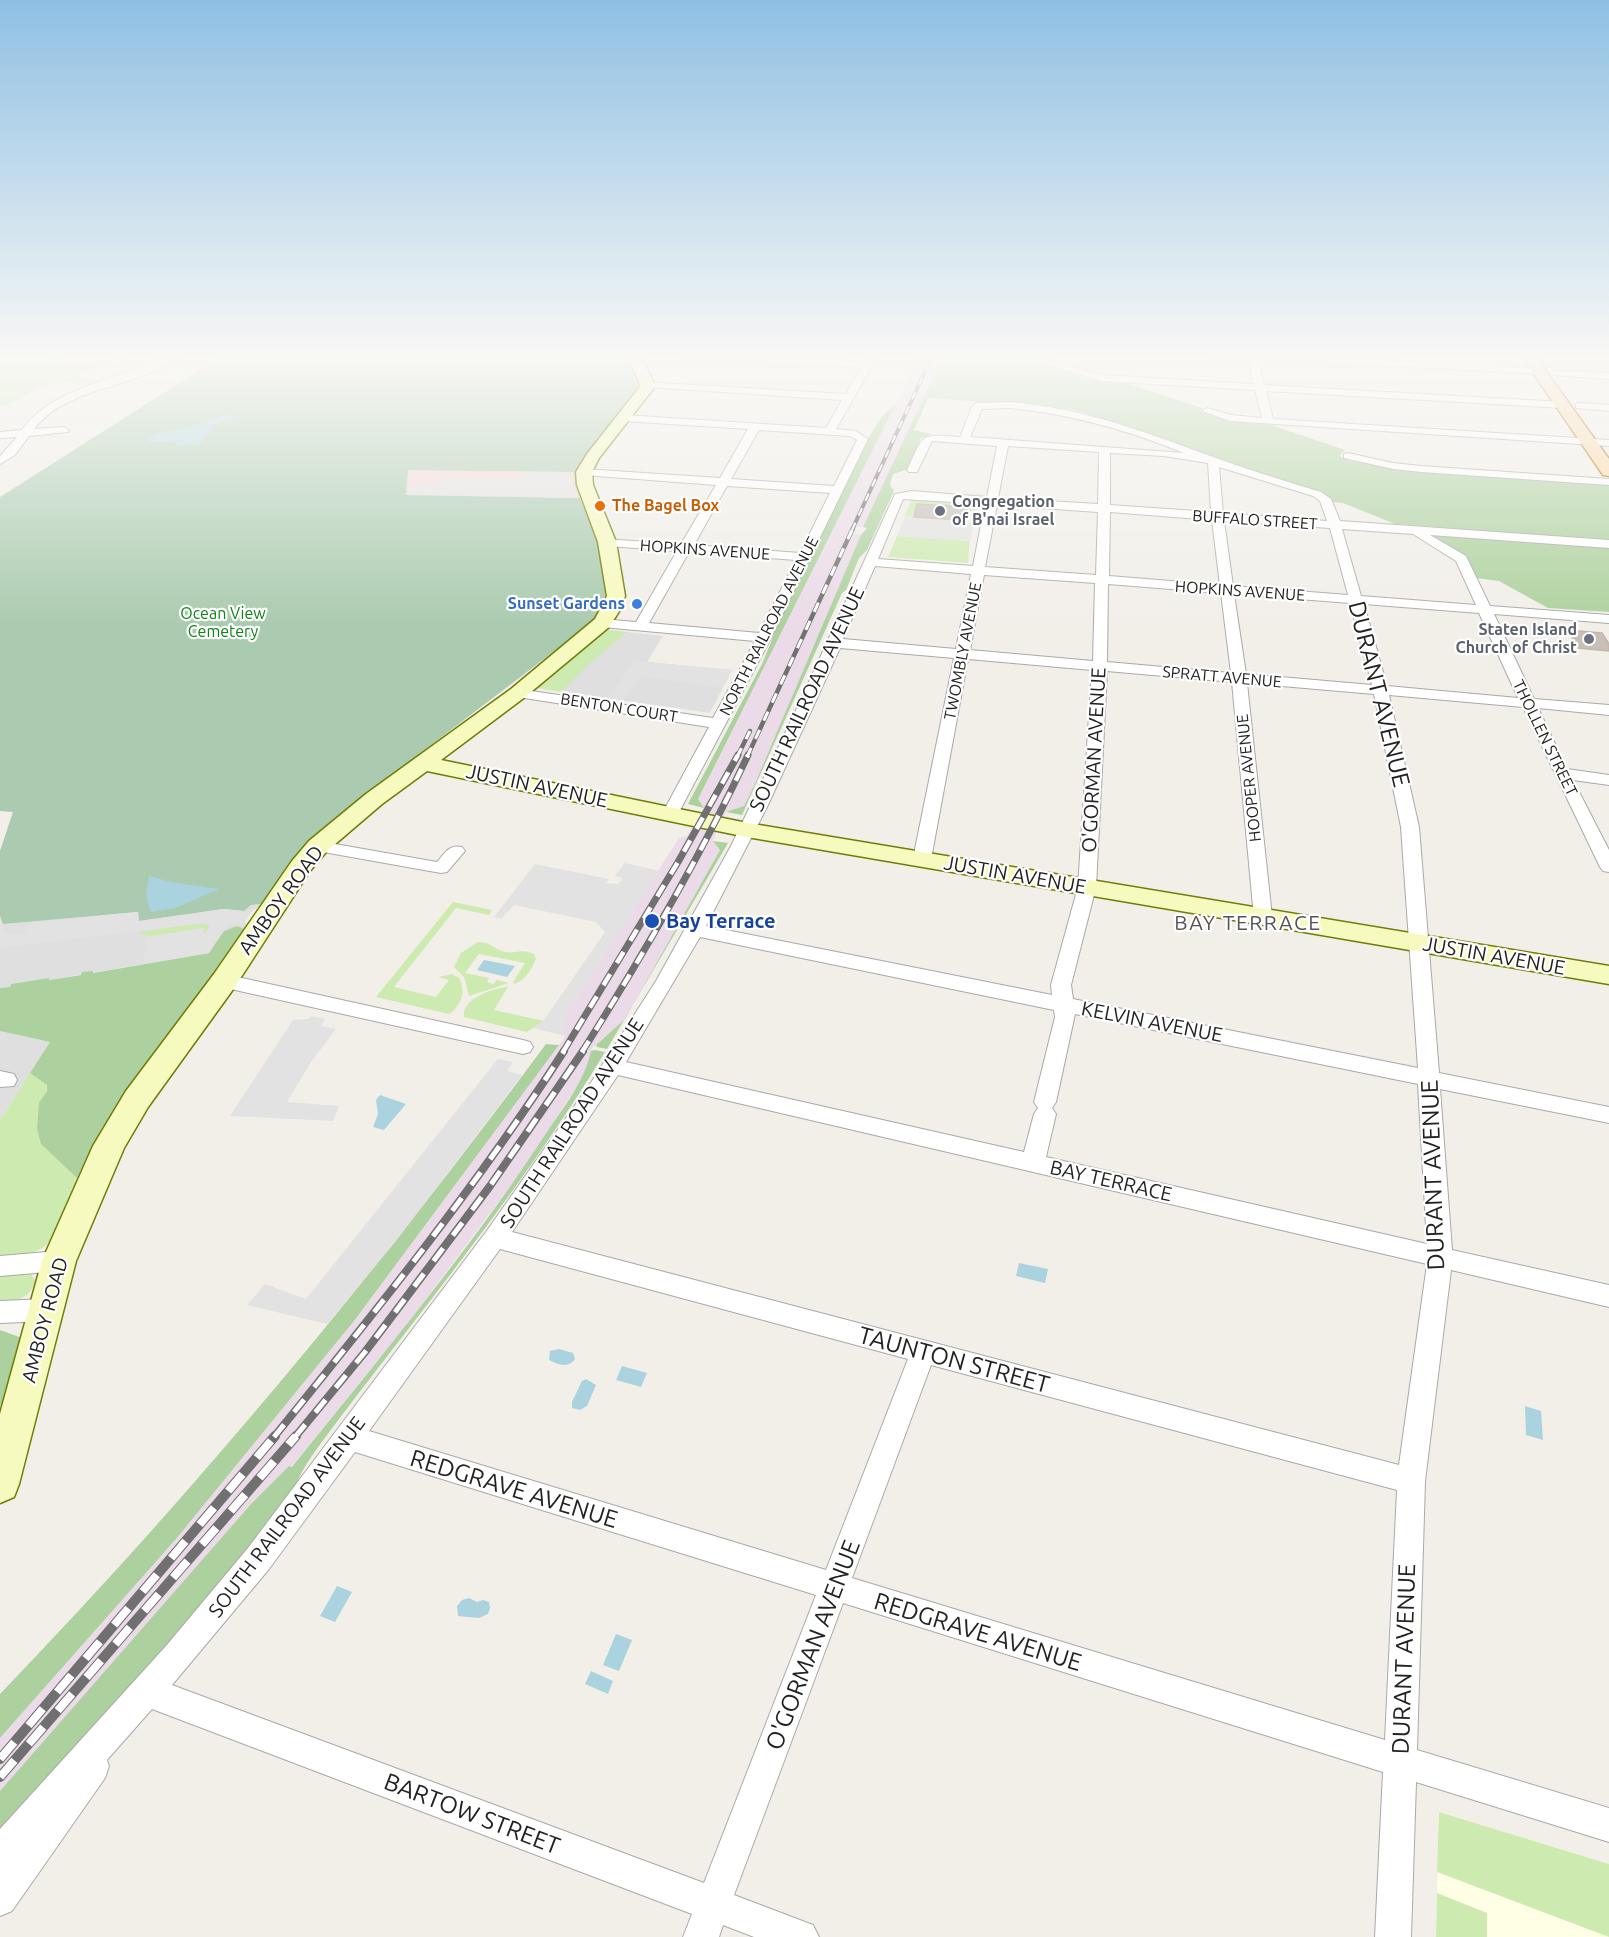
<!DOCTYPE html>
<html>
<head>
<meta charset="utf-8">
<style>
	body { margin:0 }
	canvas { display:block; background:#f2efe9 }
</style>
</head>
<body>
<canvas width="1609" height="1937"></canvas>
<script>
const c = document.querySelector('canvas').getContext('2d');
c.lineJoin = 'round';
function fill(path, color) { c.fillStyle = color; c.fill(path, 'evenodd'); }
function strokePath(path, color, width, dash) { c.strokeStyle = color; c.lineWidth = width; c.lineCap = dash ? 'butt' : 'round'; c.setLineDash(dash || []); c.stroke(path); }
function write(font, color, halo, rows, align = 'center') {
  c.font = font + ' Ubuntu,sans-serif'; c.lineWidth = 4.5; c.setLineDash([]); c.textBaseline = 'middle'; c.strokeStyle = halo; c.fillStyle = color; for (const [text, x, y, turn = 0] of rows) {
    c.save(); c.translate(x, y); c.rotate((+turn || 0) * Math.PI / 180); c.textAlign = isNaN(turn) ? turn : align; if (halo) c.strokeText(text, 0, 0); c.fillText(text, 0, 0); c.restore();
  }
}
const residential = new Path2D(`
	M609 630 663 636 647 662 732 670 710 713 537 688 601 631Z
	M262 904 251 912 245 922 248 927 209 953 48 980V978L11 984 10 987 0 988V916L2 918 244 911 251 905Z
	M0 1031 50 1042 0 1120Z`);
const commercial = new Path2D(`
	M408 469 575 472 580 498 406 495Z`);
const industrial = new Path2D(`
	M920 354 943 355 863 527H857L854 534 861 535 857 548 754 786 744 806 726 812 713 840 720 850 625 1019 592 1048 587 1071 523 1169 408 1323 291 1467 289 1466 251 1504 0 1791V1738L176 1539 354 1321 562 1041 565 1036V1016L679 838 687 836 704 808 697 800Z`);
const education = new Path2D(`
	M1439 1812 1609 1864V1937H1436Z`);
const grass = new Path2D(`
	M61 354H69L53 363H100L127 357 76 375 98 382H79L91 385 87 386C79 384 71 382 63 381 43 380 20 403 0 406V360L45 362Z
	M911 500 978 505 976 513 964 512 965 507 918 504 913 517 905 516Z
	M897 536 969 541 970 537 968 563 888 557Z
	M609 630 627 632 591 662 561 692 537 688 601 631Z
	M453 902 492 910 489 915 456 908 394 987 436 997 449 980 438 977 452 974 459 978C466 992 462 1005 449 1014L376 997Z
	M202 923 210 926 204 934 203 928 147 937V934L140 935V932Z
	M478 942C492 942 494 950 505 952 518 954 520 948 534 954L536 959C532 969 525 981 514 984L513 982 525 963 479 954 465 973 489 978 487 982 493 984 497 980 509 983 469 996 464 977 454 967 461 953Z
	M508 987 494 1010 544 1021 527 1032 464 1017C461 999 493 988 508 987Z
	M30 1073 47 1085 41 1143 77 1178 53 1239C38 1255 21 1256 0 1259V1120Z
	M31 1273 35 1281C30 1299 17 1301 0 1302V1274Z
	M1439 1812 1609 1864V1937L1437 1872Z
	M1437 1893 1487 1913V1937H1436Z`);
const forest = new Path2D(`
	M941 354H1009L1026 357 1088 379 1120 381 1202 408V411L1226 419 1268 424 1345 450 1339 456 1350 461 1403 469 1604 484 1609 486V540L1395 524 1343 503 1333 502 1322 493 1078 411 1056 407 928 398 914 430 931 434 921 438 908 469 893 474 890 485 894 491 867 550 859 558 846 590 842 593 742 815 726 812 744 806 754 786 861 535 867 528 863 527 943 356Z
	M895 405 698 799 704 808 688 804 762 664 780 620 860 457C870 436 876 419 895 405Z
	M1436 536 1609 547V612L1548 608 1499 581 1476 578 1434 538Z
	M713 841 728 843 607 1049 597 1047 596 1045 625 1019 720 850Z
	M237 926 244 929V933L102 1128 77 1178 41 1144 37 1129 39 1103 47 1091V1085L30 1073 50 1042 0 1031V988L10 987 11 984 49 978V980L81 975 82 972 93 971V973L209 953 222 932Z
	M546 1044 559 1045 354 1321 176 1539 0 1738V1694C197 1490 377 1272 546 1044Z
	M595 1050 605 1052C522 1190 417 1315 321 1443 309 1460 294 1480 293 1501L0 1837V1791L251 1504 289 1466 292 1467C377 1361 466 1255 541 1141 559 1113 584 1084 591 1051Z
	M0 1330 25 1339 5 1399 0 1406Z`);
const cemetery = new Path2D(`
	M225 354H628L638 389 575 472 408 470 406 495 580 498C590 525 609 566 605 595 604 607 598 615 590 624L347 809 308 843 262 904 251 905 244 911 224 909 139 921 138 912 3 924 0 916V851L13 812 0 811V497Z`);
const parking = new Path2D(`
	M527 472 570 474 574 487H578L580 495H566L563 498 408 494 410 488 416 485H434V488L439 482 451 478 522 479Z
	M905 516 962 520V522L974 523 970 541 897 536Z
	M635 660 668 664 732 670 722 688 641 676 623 700 608 698Z
	M625 863 659 871 565 1016V1036L533 1028 544 1020 605 932 596 922 514 905 501 919 494 917 535 864 609 879 606 883 618 884 623 878 615 876Z
	M224 909 251 912 245 922 228 925 209 953 143 964 147 937 203 928 204 934 210 926 205 923 0 948V916L5 932 13 935 24 933 28 923 138 912 139 921Z
	M311 1016 325 1019 321 1026 336 1029 311 1062 287 1102 339 1106 333 1121 230 1116 293 1020 308 1019Z
	M498 1059 513 1062 507 1071 522 1075 396 1241 327 1324 247 1305 265 1284 306 1299Z`);
const water = new Path2D(`
	M232 415 242 419 225 420 213 425 199 446 191 444 181 446 169 441 148 442 147 439C159 430 174 431 188 428 204 425 215 414 232 415Z
	M149 876 171 882 219 889 175 908 150 912 146 894Z
	M484 960 515 966 507 977 477 970Z
	M380 1095 406 1104 384 1130 373 1127 378 1114 376 1100Z
	M1019 1263 1048 1269 1045 1283 1016 1276Z
	M559 1349 573 1353 575 1359C569 1368 558 1365 549 1360L550 1351Z
	M622 1366 647 1373 641 1387 616 1380Z
	M586 1379 596 1385 587 1406 580 1410 572 1408V1402L582 1381Z
	M1525 1406 1541 1411 1543 1440 1526 1435Z
	M337 1586 352 1592 335 1622 320 1616Z
	M469 1598 477 1602 483 1600 489 1602 490 1608 488 1614 479 1618 458 1616 457 1606 462 1600Z
	M616 1634 632 1640 619 1671 603 1665Z
	M591 1671 613 1681 608 1694 585 1684Z`);
const building = new Path2D(`
	M917 504 965 507 963 520 914 517Z
	M1568 630 1602 633 1609 644V651L1578 648Z`);
const street = new Path2D(`
	M170 354H182C140 390 70 383 34 429L64 427 69 430 68 432 29 436 15 455 0 464V456L17 437 0 438V432L22 430C55 384 124 380 170 354Z
	M677 354H737L864 362 869 355 877 357 836 429 856 431 868 439 771 638 678 814 676 818H664L662 814 709 727 518 697 511 693 518 689 713 718 755 641 602 627 595 623 602 619 636 622 677 551 607 546 603 545 601 542 603 539 681 544 716 485 584 475 578 472 584 469 720 478 748 429 624 421 619 418 624 415 826 428 842 400 647 387 643 386V382L846 394 861 368 681 357ZM759 430 850 436 857 440 834 486 731 479ZM727 486 830 493 800 553 694 545ZM689 552 796 560 759 633 649 623Z
	M1210 354H1274L1540 369 1543 370V374L1258 359 1264 385 1563 402 1568 405 1563 408 1266 391 1273 419 1609 440V446L1230 421 1202 411 1207 408 1231 415 1262 418 1255 390 1101 381 1042 363 1047 360 1101 375 1254 384 1248 359 1214 357Z
	M1554 370 1609 373V379L1551 375 1549 373Z
	M1010 402C1087 409 1145 432 1216 458 1251 471 1286 481 1321 492L1331 499 1340 521 1609 540V548L1430 535 1466 556 1490 606 1609 615V623L1494 614 1534 699 1609 705V715L1538 708 1567 769 1609 775V785L1573 780 1609 850V872L1603 871 1600 867 1523 707 1389 695 1419 827 1439 1073 1609 1107V1123L1440 1089 1452 1250 1609 1285V1307L1451 1270 1425 1481 1417 1750 1609 1808V1842L1416 1782 1411 1937H1375L1383 1772 843 1603 734 1895 813 1925 819 1937H754L723 1925 719 1937H683L692 1914 152 1709 107 1760 109 1766 105 1778 12 1911 0 1916V1829L166 1646 248 1548 486 1232 592 1081 656 981 731 846 791 721 895 494 912 491 987 497 997 446 932 441 917 472H909L907 470C925 433 918 434 960 437L972 407 976 403ZM1010 408C1071 414 1127 430 1184 453L970 437 982 409ZM1008 446 1099 452 1098 504 998 498ZM1110 453 1164 456 1208 463 1211 512 1110 505ZM1219 467 1313 496 1320 501 1327 521 1223 513ZM903 499 985 504 973 566 878 559ZM997 505 1098 512 1096 575 985 567ZM1110 512 1212 520 1220 585 1109 576ZM1224 521 1330 528 1348 595 1233 586ZM1342 529 1413 534 1456 561 1476 605 1361 596ZM875 566 971 574 956 649 843 639ZM984 575 1095 583 1093 661 970 650ZM1108 584 1221 593 1231 673 1107 662ZM1234 594 1350 603 1372 685 1246 674ZM1364 604 1479 613 1518 698 1387 686ZM840 648 954 658 913 859 916 863H928L931 859 968 659 1092 670 1078 887 1051 985 1052 995 706 926 768 805ZM1107 671 1232 682 1254 917 1256 921H1270L1272 917 1247 683 1374 694 1401 827 1418 1068 1073 999 1071 985 1096 887ZM700 937 1054 1010 1055 1017 1034 1102 1038 1108 1034 1114 1024 1152 626 1062ZM1075 1014 1418 1084 1427 1244 1046 1157 1056 1114 1052 1108 1056 1102ZM618 1075 1427 1264 1399 1465 512 1232ZM500 1249 908 1359 826 1570 369 1431ZM931 1365 1397 1490 1385 1740 852 1578ZM355 1452 816 1595 704 1883 172 1685 269 1569Z
	M1580 403 1609 405V411L1576 408V404Z
	M1348 453 1393 463 1421 466 1609 479V485L1421 472 1393 469 1344 458V454Z
	M318 841 437 862C445 853 449 844 462 847L465 851 447 872 441 873 312 850 309 846 312 842Z
	M224 974 523 1040 530 1042 533 1047 530 1052 523 1054 217 986 214 981 217 976Z
	M0 1071 14 1074 17 1080 14 1086 0 1087Z
	M59 1251 68 1254 71 1261 68 1268 59 1271 0 1276V1256Z
	M47 1299 56 1302 60 1310 56 1318 47 1321 0 1323V1301Z`);
const secondary = new Path2D(`
	M627 354H640L654 384 653 389 599 458 592 472 593 485 616 542 625 596 620 610 609 627 525 697 441 760 747 823 1609 966V984L747 837 427 771 382 804 327 851 310 871 234 988 148 1107 124 1148 76 1261 19 1484 14 1497 0 1503V1414L42 1261 93 1146 126 1091 214 974 292 861 309 841 366 794 511 689 595 619 607 596 598 542 577 485 576 472 587 454 639 388 640 384Z`);
const primary = new Path2D(`
	M1523 354H1537L1543 367 1609 459V476L1603 475 1529 367Z`);
const railFar4 = new Path2D(`
	M852 530 933 354`);
const railFar3 = new Path2D(`
	M737 757 750 731
	M747 757 853 528`);
const railFar2 = new Path2D(`
	M563 1052 678 862 738 755
	M582 1052C642 957 700 858 748 755`);
const railFar1 = new Path2D(`
	M274 1437C375 1312 477 1186 564 1051
	M295 1437 365 1352 490 1186 583 1051`);
const rail = new Path2D(`
	M0 1759 275 1436
	M0 1777 296 1436`);
const markers = [
	[600,506,6,"#e8710a"],
	[940,511,6,"#6b7280"],
	[637,604,6,"#3f7fe0"],
	[1589,639,6,"#6b7280"],
	[652,921,8,"#1a4fb4"]
];
const farWorshipnames = [
	["Congregation",952,502],
	["of B'nai Israel",952,520],
	["Staten Island",1577,630,"right"],
	["Church of Christ",1577,648,"right"]
];
const farFoodnames = [
	["The Bagel Box",612,506]
];
const farStreetnames = [
	["BUFFALO STREET",1255,520,4],
	["HOPKINS AVENUE",705,550,4],
	["HOPKINS AVENUE",1240,591,4],
	["NORTH RAILROAD AVENUE",769,626,-63],
	["TWOMBLY AVENUE",963,651,-79],
	["SPRATT AVENUE",1222,677,5],
	["BENTON COURT",619,708,9],
	["THOLLEN STREET",1545,738,64],
	["HOOPER AVENUE",1249,778,-96]
];
const farShopnames = [
	["Sunset Gardens",625,604]
];
const farParknames = [
	["Ocean View",223,614],
	["Cemetery",223,632]
];
const streetNames = [
	["SOUTH RAILROAD AVENUE",807,699,-65],
	["O'GORMAN AVENUE",1094,760,-87],
	["JUSTIN AVENUE",537,786,12],
	["JUSTIN AVENUE",1015,875,10],
	["AMBOY ROAD",281,900,-54],
	["JUSTIN AVENUE",1494,956,10],
	["KELVIN AVENUE",1152,1022,11],
	["SOUTH RAILROAD AVENUE",572,1123,-57],
	["BAY TERRACE",1111,1181,13],
	["AMBOY ROAD",45,1320,-75],
	["SOUTH RAILROAD AVENUE",287,1517,-53]
];
const transitNames = [
	["Bay Terrace",666,921]
];
const neighbourhoodNames = [
	["BAY TERRACE",1248,923]
];
const nearStreetnames = [
	["DURANT AVENUE",1379,694,76],
	["DURANT AVENUE",1433,1175,-92],
	["TAUNTON STREET",954,1360,15],
	["REDGRAVE AVENUE",514,1489,17],
	["REDGRAVE AVENUE",978,1632,17],
	["O'GORMAN AVENUE",813,1645,-69],
	["DURANT AVENUE",1404,1659,-88],
	["BARTOW STREET",472,1814,21]
];
fill(residential, '#e0dfdf');
fill(commercial, '#f2dad9');
fill(industrial, '#ebdbe8');
fill(education, '#ffffe5');
fill(grass, '#cdebb0');
fill(forest, '#add19e');
fill(cemetery, '#aacbaf');
fill(parking, '#e2e2e2');
fill(water, '#aad3df');
fill(building, '#c7bfb8');
strokePath(building, '#c4b6ab', 1.5);
strokePath(street, '#a9a9a9', 2);
strokePath(secondary, '#707d05', 3);
strokePath(primary, '#a06b00', 3);
fill(street, '#fff');
fill(secondary, '#f7fabf');
fill(primary, '#fcd6a4');
strokePath(railFar4, '#707070', 4);
strokePath(railFar3, '#707070', 4.5);
strokePath(railFar2, '#707070', 7);
strokePath(railFar1, '#707070', 8);
strokePath(rail, '#707070', 10);
strokePath(railFar4, '#fff', 2, [8]);
strokePath(railFar3, '#fff', 3, [10]);
strokePath(railFar2, '#fff', 4.5, [13]);
strokePath(railFar1, '#fff', 5, [16]);
strokePath(rail, '#fff', 8, [22]);
const sky = c.createLinearGradient(0, 0, 0, 626);
sky.addColorStop(0, '#8fc0e4');
sky.addColorStop(0.57, '#f9f8f5');
sky.addColorStop(1, '#f9f8f500');
c.fillStyle = sky;
c.fillRect(0, 0, 1609, 626);
for (const [x, y, r, color] of markers) { const dot = new Path2D(); dot.arc(x, y, r, 0, 2 * Math.PI); c.fillStyle = color; c.fill(dot); strokePath(dot, '#fff', 2); }
write('bold 16px', '#5b616d', '#fff', farWorshipnames, 'left');
write('bold 16px', '#c56008', '#fff', farFoodnames, 'left');
write('16px', '#222', '#fff', farStreetnames);
write('bold 16px', '#366cbe', '#fff', farShopnames, 'right');
write('16px', '#0c8416', '#fff', farParknames);
write('20px', '#222', '#fff', streetNames);
write('bold 20px', '#164399', '#fff', transitNames, 'left');
c.letterSpacing = '1.5px';
write('21px', '#555', '#fff', neighbourhoodNames);
c.letterSpacing = '0px';
write('24px', '#222', '#fff', nearStreetnames);
</script>
</body>
</html>
